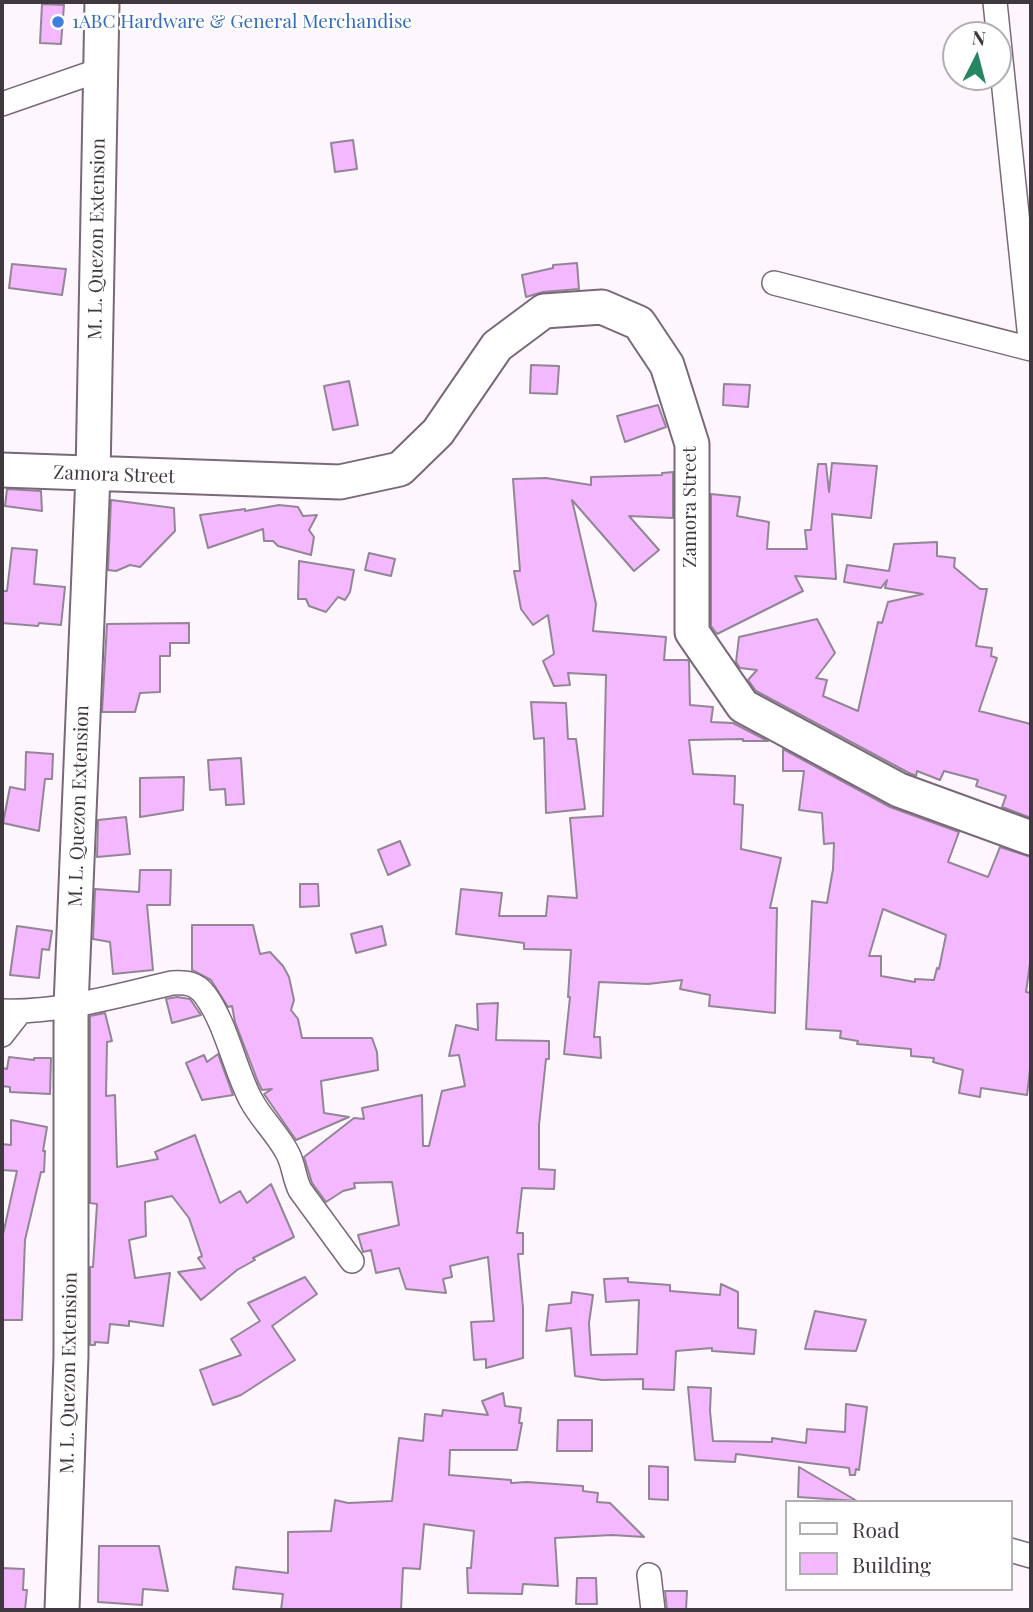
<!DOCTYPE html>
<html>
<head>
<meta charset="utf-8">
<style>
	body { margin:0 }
	#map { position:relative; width:1033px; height:1612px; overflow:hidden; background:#fdf6fd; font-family:"Playfair Display",serif }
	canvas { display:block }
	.frame { position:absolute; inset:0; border:4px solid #3f383f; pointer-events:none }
	.legend { position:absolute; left:785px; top:1500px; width:228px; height:91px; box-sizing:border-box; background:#fff; border:2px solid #b2afb2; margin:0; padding:9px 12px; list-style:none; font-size:21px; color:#3f383f }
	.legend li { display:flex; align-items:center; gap:14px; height:35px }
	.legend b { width:35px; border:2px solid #b2afb2 }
	.north { position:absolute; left:942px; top:21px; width:70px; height:70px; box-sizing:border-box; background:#fff; border:2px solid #b2afb2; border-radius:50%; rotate:6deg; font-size:19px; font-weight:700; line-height:28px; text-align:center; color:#3f383f }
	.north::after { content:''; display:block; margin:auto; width:24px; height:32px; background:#258761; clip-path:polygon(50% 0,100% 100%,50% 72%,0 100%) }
</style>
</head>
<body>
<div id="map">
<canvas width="1033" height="1612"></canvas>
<div class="frame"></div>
<ul class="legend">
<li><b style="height:9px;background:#fff"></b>Road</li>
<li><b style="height:19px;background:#f3b8fe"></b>Building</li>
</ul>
<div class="north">N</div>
</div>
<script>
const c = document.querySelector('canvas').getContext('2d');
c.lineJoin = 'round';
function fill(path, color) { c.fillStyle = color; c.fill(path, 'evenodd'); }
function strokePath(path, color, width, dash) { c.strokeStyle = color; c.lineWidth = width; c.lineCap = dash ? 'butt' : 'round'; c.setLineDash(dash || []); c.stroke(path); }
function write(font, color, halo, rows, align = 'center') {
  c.font = font + ' "Playfair Display",serif'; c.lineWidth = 5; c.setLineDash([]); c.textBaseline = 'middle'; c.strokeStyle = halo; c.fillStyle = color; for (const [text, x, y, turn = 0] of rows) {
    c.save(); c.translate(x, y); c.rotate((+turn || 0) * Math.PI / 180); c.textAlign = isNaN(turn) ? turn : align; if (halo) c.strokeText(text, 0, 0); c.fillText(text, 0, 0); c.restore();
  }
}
const building = new Path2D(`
	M42 4 64 5 61 44 40 43Z
	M353 140 357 169 335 172 331 143Z
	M577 263 579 289 543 292 526 297 522 275 553 268V265Z
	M12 264 66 269 62 295 9 288Z
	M531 365 559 366 557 394 530 393Z
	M349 381 358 425 333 430 324 386Z
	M724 384 750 385 748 407 723 405Z
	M658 405 666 427 625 442 617 416Z
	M832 463 877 466 871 518 832 514 836 579 795 576 803 591 717 634 711 626V494L740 497 737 516 769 522 767 549H807L805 530H811L818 464H826L829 492Z
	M673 472V518L629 516 659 550 634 571 572 500 596 604 593 631 666 637 664 660H688L689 662 690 705 713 707 711 722 733 723 768 741H743V739L689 740 693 774 735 776 734 804 743 805 741 849 781 858 770 908H777L775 1013 709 1006 710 995 680 989 682 980 648 984 599 982 594 1037H600L601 1058 564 1054 570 997H568L571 950 524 949V943L456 934 461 889 502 893 499 916H546L548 896 577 898 570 818 603 816 606 675 568 673 570 685 554 686 543 661 554 654 548 615 533 625 521 609 514 571H520L513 479 546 478 591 485V477L662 475V473Z
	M7 489 41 491 42 511 5 506Z
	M111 500 174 508 175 531 140 567 130 565 116 571 108 570Z
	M279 505 298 507 303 516 317 515 309 530 314 537 311 555 278 546 273 541H264L263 529 208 548 200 515 245 509V511Z
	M937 542V556L955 558 954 567 980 589H987L976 646 992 648 991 656 997 658 979 711 1031 724V818L1002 807 1006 796 976 786 978 780 944 771 940 780 917 771 916 776 907 772 756 691 748 680 757 670 740 668 736 662 739 637 817 619 835 653 816 678 827 680 823 696 858 711 878 622 882 623 888 602 923 594 885 588 887 580 881 588 844 582 847 565 889 571 894 544Z
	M12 548 37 550 34 584 65 587 61 625 39 623 38 626 2 623V591H7Z
	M369 553 395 559 391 576 365 570Z
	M299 561 354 570 350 592 345 600 338 597 326 612 309 606 306 599H298Z
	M189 623V643H170V656H160V692L140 693 135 712H102L107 624Z
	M531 702 566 703 568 739H576L585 809 546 813 544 738 534 739Z
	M783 749 890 807 959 832 948 862 988 877 1000 847 1031 857V956L1026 992 1031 993V1061L1027 1095 981 1088 980 1097 959 1093 963 1070 933 1062 934 1058 911 1056V1049L857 1044 858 1041 840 1038 841 1031 806 1029 812 901 827 903 833 869 834 843 824 844 822 813 799 810 804 771H783ZM883 909 946 935 939 969 937 968 934 980 915 979V982L881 976V956H869Z
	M26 752 53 754 52 779H45L39 831 3 823 10 787 25 790Z
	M241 758 244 804 226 805 225 789 210 790 208 760Z
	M184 777 183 810 140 817V778Z
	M126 817 130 854 97 857 98 820Z
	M400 841 410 865 388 875 378 850Z
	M140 870H171L170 905H147L153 970 113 974 110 942 93 939 95 889 139 892Z
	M300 884H318L319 906 300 907Z
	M192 925H253L260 954 270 952 283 966 289 977 294 1000 291 1010 298 1019 302 1038H372L377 1052 378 1070 321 1081 324 1113 349 1117 296 1140 264 1094 272 1089 262 1090 258 1082 235 1022 232 1006 228 1007 211 980 192 970Z
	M17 926 52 931 49 950 42 949 39 978 10 975Z
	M382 926 386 945 356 953 351 934Z
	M177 997 190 999 201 1015 172 1023 166 999Z
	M498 1003 496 1040 549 1041V1059H546L539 1125V1169L555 1170 554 1189 522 1188 517 1233H523V1254H518L523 1308V1358L486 1368V1359L474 1360 471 1322 494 1321 488 1257 450 1266 452 1277 443 1279 446 1293 406 1289 399 1268 376 1273 371 1250 363 1252 358 1235 399 1225 392 1182 354 1183 355 1188 343 1191 326 1202 312 1183 304 1157 354 1118 364 1119 362 1108 422 1095 423 1146H429L442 1091 465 1086 459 1055 449 1056 456 1025 478 1030 477 1004Z
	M105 1013 112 1041 107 1042 106 1096 115 1095 117 1167 158 1159 155 1152 195 1135 220 1203 240 1191 247 1203 271 1184 294 1237 253 1258 255 1260 237 1270 201 1300 178 1272 205 1268 198 1258 202 1256 189 1218 172 1196 145 1202 146 1236 129 1240 135 1278 170 1273 163 1326 129 1321V1326L110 1324 108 1343 95 1342V1345H90V1267H93L97 1204 90 1203V1016Z
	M218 1054 233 1095 202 1100 186 1063 204 1055 207 1062Z
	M9 1057 34 1060V1058H51L50 1094 10 1092V1087L2 1086V1068L7 1069Z
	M11 1120 47 1127 43 1151H45L44 1172H41L25 1240 22 1320H2V1239L17 1171 2 1170V1144L11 1145Z
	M305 1277 317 1294 272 1326 295 1360 241 1395 213 1405 200 1370 241 1355 231 1339 260 1321 248 1303Z
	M628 1278V1282L670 1285V1291L720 1295 721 1284 738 1292V1328L756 1330 754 1354 712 1351V1348L676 1351 674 1390 643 1389V1379L602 1380 575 1376 571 1328 546 1331 549 1305 571 1303 572 1292 593 1295 589 1323 591 1355 637 1354 639 1300 606 1302 604 1279Z
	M815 1311 866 1320 856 1351 805 1349Z
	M688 1387 711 1388 710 1411 713 1441 772 1442V1438L806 1443 807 1429 845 1432 846 1404 867 1407 859 1470 856 1469 855 1475H850L849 1468 736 1454 735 1462 695 1460Z
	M503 1393 505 1406 521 1408 519 1423H522L517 1450H450L449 1475 511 1480V1483L527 1482 583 1486V1491L598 1493 597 1502 610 1503 644 1537 612 1535 555 1538 558 1586 523 1584 522 1594 468 1593 467 1568H471L474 1531 424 1524 420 1569 403 1568 401 1610H281L283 1594 233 1589 236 1567 288 1573V1532L331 1531 335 1500 348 1503 392 1501 399 1438 423 1441 425 1414 442 1416 443 1410 488 1415 482 1401Z
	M558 1420H592V1451H557Z
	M649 1466 668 1467V1500L649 1499Z
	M799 1467 857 1501 798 1497Z
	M99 1546H159L168 1591 143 1589 142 1605 98 1602Z
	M2 1568 24 1569 23 1590H27L25 1610H2Z
	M577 1578H596L597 1604H576Z
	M665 1591H687L686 1610H667Z`);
const street = new Path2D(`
	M995 2 1031 349
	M2 104 100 70
	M774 283 1031 349
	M2 1011C59 1013 116 996 172 983 186 982 196 983 205 995 227 1025 234 1068 251 1100 261 1119 278 1134 288 1154 294 1166 294 1178 300 1190L352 1261
	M2 1035 20 1012
	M1010 1550 1031 1556
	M649 1575 653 1610`);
const secondary = new Path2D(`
	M2 470 340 482 400 469 438 432 497 346 544 311 602 307 639 323 667 365 692 444V632L743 706 899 790 1031 838
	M62 1610 71 1356V1006L93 475 102 2`);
const markers = [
	[58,22,7,"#3f7fe0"]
];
const shopNames = [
	["1ABC Hardware & General Merchandise",72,22]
];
const streetNames = [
	["M. L. Quezon Extension",97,239,-89],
	["Zamora Street",114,475,2],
	["Zamora Street",690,507,-90],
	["M. L. Quezon Extension",79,806,-88],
	["M. L. Quezon Extension",69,1373,-89]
];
fill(building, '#f3b8fe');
strokePath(building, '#938596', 2);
strokePath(street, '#786878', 26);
strokePath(secondary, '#786878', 37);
strokePath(street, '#fff', 23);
strokePath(secondary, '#fff', 33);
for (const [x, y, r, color] of markers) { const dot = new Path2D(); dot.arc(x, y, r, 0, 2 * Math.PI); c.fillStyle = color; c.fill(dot); strokePath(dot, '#fff', 2.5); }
write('19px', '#366cbe', '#fff', shopNames, 'left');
write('19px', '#3f383f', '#fff', streetNames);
</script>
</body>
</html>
